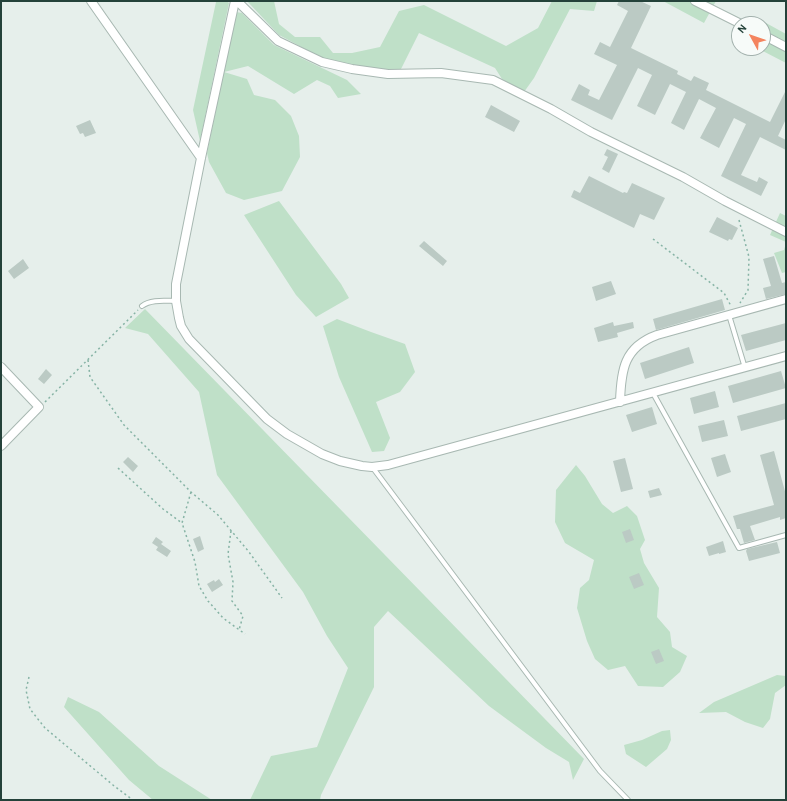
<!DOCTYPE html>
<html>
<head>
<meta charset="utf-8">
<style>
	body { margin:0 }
	#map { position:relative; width:787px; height:801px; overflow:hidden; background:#e6efeb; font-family:Karla,sans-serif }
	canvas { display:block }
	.frame { position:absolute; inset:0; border:2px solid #24423a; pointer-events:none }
	.north { position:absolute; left:731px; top:16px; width:40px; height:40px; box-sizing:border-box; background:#f7fbf9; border:1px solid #a3b1ad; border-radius:50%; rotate:310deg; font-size:11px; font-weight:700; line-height:16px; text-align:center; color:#24423a }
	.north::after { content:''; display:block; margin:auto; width:14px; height:18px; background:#f4845f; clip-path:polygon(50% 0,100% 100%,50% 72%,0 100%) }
</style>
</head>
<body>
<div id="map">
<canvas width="787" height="801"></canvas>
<div class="frame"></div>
<div class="north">N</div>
</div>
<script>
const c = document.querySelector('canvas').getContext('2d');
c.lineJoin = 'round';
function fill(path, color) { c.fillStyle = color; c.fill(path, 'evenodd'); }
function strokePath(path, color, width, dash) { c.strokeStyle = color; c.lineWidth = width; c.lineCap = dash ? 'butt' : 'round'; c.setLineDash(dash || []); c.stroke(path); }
const green = new Path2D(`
	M215 1H227L229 3 200 141 193 110 216 2Z
	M247 1H274L279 24 295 37H320L333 53H352L380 47 399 11 424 5 506 46 538 28 552 1H597L594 11 570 9 534 78 524 92 502 79 495 68 419 33 401 69 383 74 324 59 279 35Z
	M663 1H716L704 23Z
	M236 12 242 13 274 45 347 80 361 94 338 98 330 86 317 80 294 94 248 66 224 72 247 79 254 95 275 100 291 116 299 136 300 157 282 191 244 200 226 193 209 162 207 153Z
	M757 18 786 34V63L757 48H763V24H754Z
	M279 201 341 284 349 298 316 317 296 295 244 215Z
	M780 213 786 216V242L770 235Z
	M786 243V272L782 273 774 253 784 250Z
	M145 309 584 759 573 780 569 762 546 748 489 706 388 611 374 627V687L321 795 320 800H250L271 756 317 747 348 668 327 636 303 592 217 475 199 392 148 334 125 328Z
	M337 319 371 332 405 344 415 372 400 392 376 402 390 438 384 451 372 452 339 377 323 326Z
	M576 465 585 476 602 504 613 513 627 506 637 516 645 540 640 549 644 563 659 588 657 617 670 632 672 647 687 656 680 672 663 687 638 686 625 666 608 670 595 659 587 641 577 608 580 588 589 580 594 560 565 543 555 522 556 490Z
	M777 675 786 676V685L775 693 770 719 763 728 745 722 726 712 699 713 714 702Z
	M68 697 99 712 159 766 212 800H153L129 780 64 707Z
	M670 730 671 740 667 749 646 767 626 754 624 745 642 740 662 731Z`);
const building = new Path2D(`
	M619 1H640L651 6 631 48 678 71 677 74 691 81 694 76 709 83 706 90 770 122 786 90V119L778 136 786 140V150L760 137 741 175 757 182 759 177 768 182 761 196 721 176 746 124 734 118 719 148 700 138 716 108 699 99 684 130 671 123 686 92 670 84 655 115 637 106 652 75 638 68 612 120 571 100 579 84 590 90 588 95 599 100 617 65 594 54 600 42 610 47 628 11 617 5Z
	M491 105 520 121 514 132 485 117Z
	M90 120 96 133 85 137 83 133 80 134 76 126Z
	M607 149 618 154 609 173 602 169 608 157 604 155Z
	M589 176 623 193 624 192 627 193 632 183 665 198 654 220 640 214 634 228 571 197 574 190 580 193Z
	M717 217 738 228 732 240 729 239 728 241 709 232Z
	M424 241 447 261 443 266 419 246Z
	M774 256 782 283 786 282V294L766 299 763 288 771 286 763 259Z
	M23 259 29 268 14 279 8 271Z
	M611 281 616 294 596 301 592 287Z
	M722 299 725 310 656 330 653 319Z
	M613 322 614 326 633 322 634 328 617 333 618 337 598 342 594 328Z
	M786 323V340L746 351 741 335Z
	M689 347 694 363 645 379 640 363Z
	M46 369 52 375 44 384 38 379Z
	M781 371 786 388 733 403 728 386Z
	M715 391 719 407 694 414 690 398Z
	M786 403V419L741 431 737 416Z
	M652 407 657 424 632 432 626 415Z
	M724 420 728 436 702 442 698 426Z
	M774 451 786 495V518L780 520V517L750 526 755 540 744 543 740 529H737L733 516 774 505 760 455Z
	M725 454 731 472 717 477 711 458Z
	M128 457 138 466 133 472 123 462Z
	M625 458 633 489 621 492 613 461Z
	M659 488 662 495 650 498 648 491Z
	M630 529 634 540 626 543 622 532Z
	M200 536 204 549 198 552 193 539Z
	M156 537 163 542 161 544 171 551 167 557 156 550 158 547 152 543Z
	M723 541 726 552 719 554V553L709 556 706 547Z
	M777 542 780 553 749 561 746 551 747 549Z
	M639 573 644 585 634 589 629 577Z
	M219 579 223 585 212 592 207 584 214 580 215 582Z
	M659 649 664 661 656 664 651 652Z`);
const path = new Path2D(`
	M739 220 749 257 748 290 740 303
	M653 239 724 293 731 306
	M88 360 90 377 124 425 191 492 218 515 249 552 282 598
	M45 402 138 310
	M118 468 163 509 182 523
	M191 492 182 523 195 562 199 586 208 601 223 618 245 634
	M231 531 228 554 233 582 232 601 243 616 239 630
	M29 677 26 690 30 709 45 728 113 785 133 800`);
const service = new Path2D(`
	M142 306C151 299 165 301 176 301
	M729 315 745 368
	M653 393 739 548 786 535
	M373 468 600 771 628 800`);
const minor = new Path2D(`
	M91 1 201 158
	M235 1 201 158 176 284V301L179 318 181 326 189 339 267 419 287 434 322 454 340 461 362 466 372 467 388 465 786 356
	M237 1 278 41 322 62 352 69 388 74 441 73 493 80 551 109 591 132 683 177 725 201 786 232
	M695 1 741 24
	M763 35 786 47
	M1 367 39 407 1 446
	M620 402C621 370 624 347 657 335L786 299`);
fill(green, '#bfe0c8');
fill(building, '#bbcac4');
strokePath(service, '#a8b8b2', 6);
strokePath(minor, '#a8b8b2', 10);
strokePath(path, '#86b3a5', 1.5, [2, 3]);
strokePath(service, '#fff', 4);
strokePath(minor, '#fff', 8);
</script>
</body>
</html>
